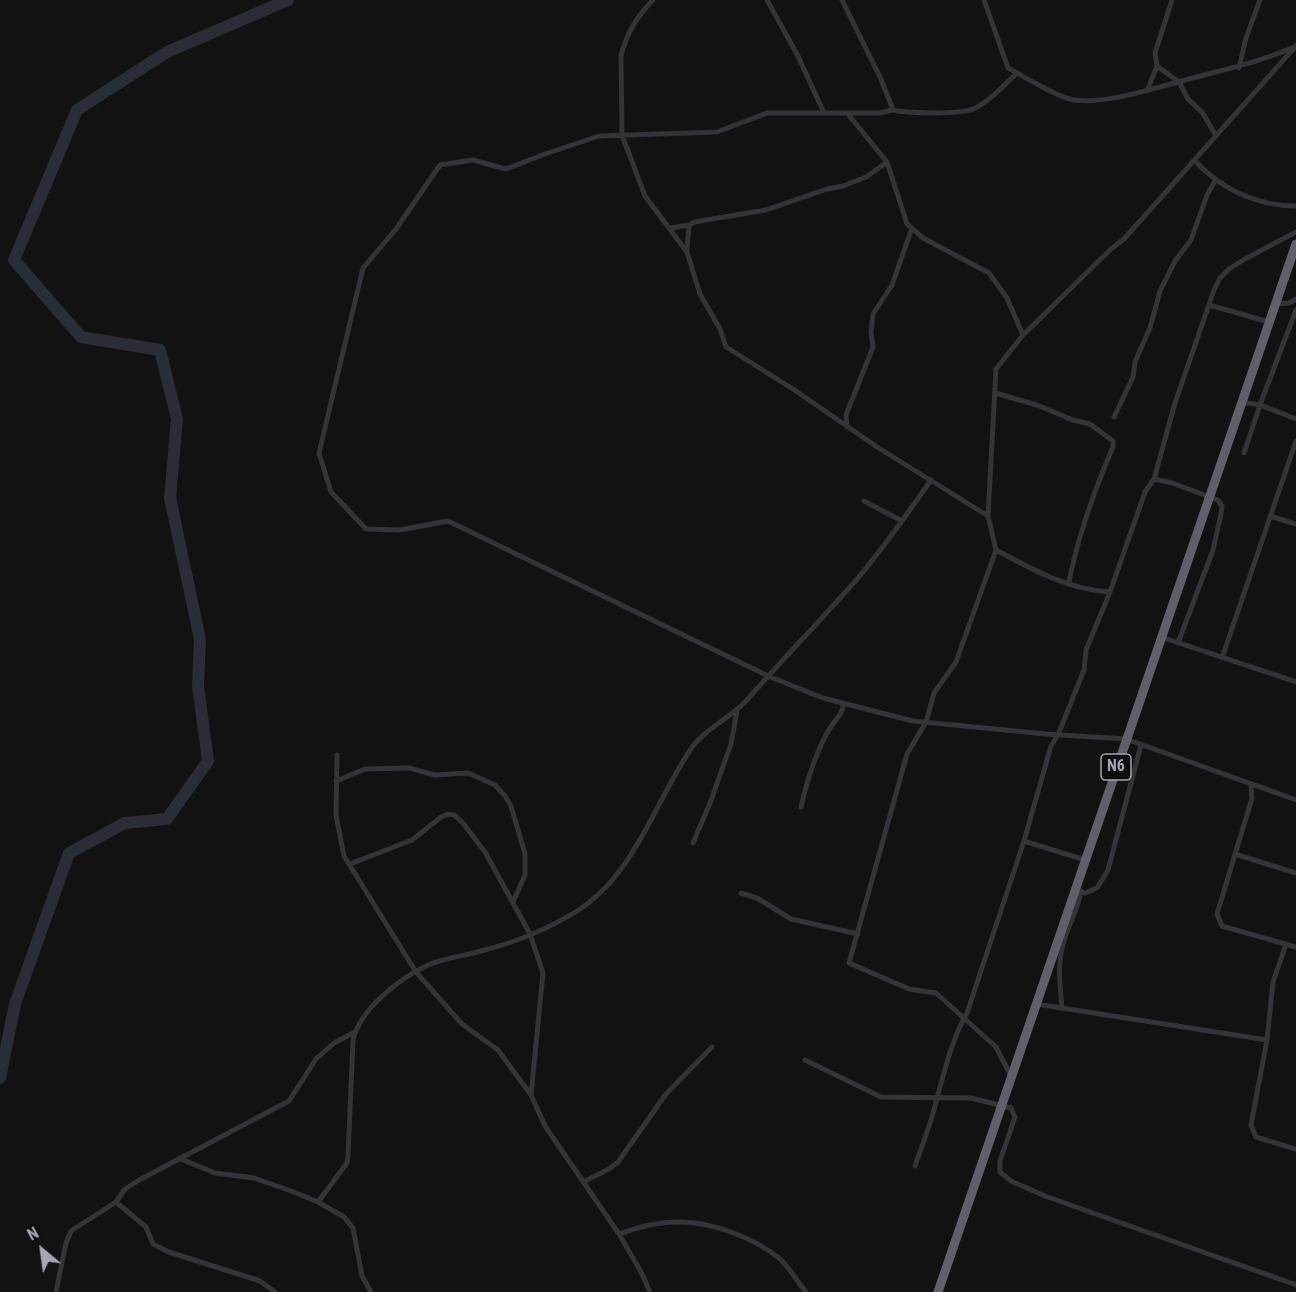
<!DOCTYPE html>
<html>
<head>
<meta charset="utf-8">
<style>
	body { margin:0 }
	#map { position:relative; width:1296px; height:1292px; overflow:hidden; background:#121213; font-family:"Roboto Condensed",sans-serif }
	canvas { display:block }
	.north { position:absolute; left:12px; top:1220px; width:60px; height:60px; -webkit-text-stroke:4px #0d0d0e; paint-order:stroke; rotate:331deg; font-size:16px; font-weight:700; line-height:24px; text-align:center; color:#a4a6b3 }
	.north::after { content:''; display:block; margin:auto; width:21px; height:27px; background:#a4a6b3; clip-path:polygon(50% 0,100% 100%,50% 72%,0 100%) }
</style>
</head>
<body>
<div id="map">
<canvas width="1296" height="1292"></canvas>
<div class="north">N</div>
</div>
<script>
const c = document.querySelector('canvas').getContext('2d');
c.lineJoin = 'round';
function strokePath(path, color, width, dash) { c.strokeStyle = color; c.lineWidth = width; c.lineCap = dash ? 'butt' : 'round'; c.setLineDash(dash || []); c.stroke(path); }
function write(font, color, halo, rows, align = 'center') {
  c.font = font + ' "Roboto Condensed",sans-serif'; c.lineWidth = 4.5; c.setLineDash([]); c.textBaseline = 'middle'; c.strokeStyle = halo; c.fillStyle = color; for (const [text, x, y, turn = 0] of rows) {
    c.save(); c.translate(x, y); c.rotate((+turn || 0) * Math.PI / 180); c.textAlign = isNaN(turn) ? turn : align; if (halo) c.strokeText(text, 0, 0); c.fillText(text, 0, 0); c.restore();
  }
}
const river = new Path2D(`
	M0 1078 15 1004 69 853 125 823 167 819 208 761 198 686 200 639 170 498 177 419 160 350 81 337 14 260 77 110 167 52 288 0`);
const street = new Path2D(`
	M653 0C637 16 626 35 621 56L622 135 645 196 687 252 700 294 720 329 726 347 793 389 877 447 988 516
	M767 0 798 56 824 113
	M842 0 880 77 892 107V110L880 113H847
	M984 0 1008 68C1023 76 1058 98 1074 100 1105 104 1148 90 1178 82 1217 71 1254 64 1292 48
	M1172 0 1155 53 1157 66 1179 82 1188 99 1202 112 1216 136
	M1239 68 1246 38 1260 0
	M1147 91 1157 66
	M892 110C907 113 959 115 973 109 989 102 1004 85 1017 73
	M1195 161C1221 189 1257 206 1296 206
	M671 228 689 225
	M687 250 689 225 694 222 766 210 827 189 843 186 866 177 887 162
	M1275 304 1289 303 1296 299
	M1209 305 1269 322
	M1023 335 1007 298 989 273 923 238 907 224 887 162 847 113H767L717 132 599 136 545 154 506 169 473 160 440 165 396 229 363 268 319 453 331 492 366 529 400 530 448 521 768 676 823 698 913 721 1046 734 1126 739 1296 800
	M995 393 1037 405 1073 420 1090 424 1113 441V447C1094 491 1078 536 1069 582
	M1241 402 1260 405 1296 419
	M1114 417 1133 377 1135 362 1150 328 1160 291 1175 261 1191 240 1207 195 1215 181
	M847 427 846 415 873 347 871 332 873 314 892 285 912 228
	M1244 453 1260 405 1296 310
	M1154 479 1175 403 1214 290 1220 278 1229 269 1245 259 1296 232
	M864 501 902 521
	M1270 516 1296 524
	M996 550 956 662 934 693 926 722 907 754 849 963 909 989 936 993 996 1047 1011 1076
	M1161 637 1296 682
	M1178 643 1213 550 1221 514 1222 506 1218 500 1172 483 1154 479 1145 492 1110 592C1069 590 1031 569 996 550L988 516 996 369 1023 335 1111 249 1124 239 1296 46
	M1222 658 1296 441
	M337 755 336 815 344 856 416 972 462 1024 498 1050 531 1095
	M336 781 365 769 409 768 435 775 468 773 495 785 505 796 511 806 525 854V875L513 902
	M1251 785 1252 798 1217 914 1222 926 1296 947
	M801 807C807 781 816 751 830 728 835 719 844 714 843 703
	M1024 841 1085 860
	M693 843 710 803 731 744 737 711
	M1235 854 1296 873
	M350 864 412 840 441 817 448 814 454 815 462 822 485 852 530 934 543 973 531 1095 545 1126 619 1234 641 1272 650 1292
	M1075 889 1085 893 1097 888 1108 870 1141 745
	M741 893 757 898 791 919 858 934
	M1286 944 1273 982 1267 1040 1251 1125 1256 1137 1296 1149
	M1036 1004 1267 1040
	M1062 1008C1060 985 1057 963 1064 941 1069 924 1078 909 1081 891
	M805 1060 881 1097 971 1098 1011 1108 1015 1117 1000 1161V1172L1011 1181 1045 1196 1296 1285
	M181 1159 215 1173 254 1178 291 1191 318 1202 344 1217 353 1228 362 1276 371 1292
	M915 1166C923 1143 932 1121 937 1098 945 1069 952 1039 967 1013L1024 841 1051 746 1058 735 1084 670 1086 650 1110 592
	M583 1182 609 1169 618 1162 666 1094 712 1047
	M116 1202 146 1227 153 1244 169 1252 260 1281 275 1292
	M318 1202 347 1163 348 1157 353 1040C360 1009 400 978 428 965 444 958 464 956 481 951 513 943 548 929 577 911 636 874 655 800 693 746 703 731 731 717 745 702 782 660 821 620 858 578 884 547 908 513 931 480
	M619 1234C638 1227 661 1221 682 1222 712 1222 757 1239 780 1259 790 1268 797 1282 806 1292
	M56 1292 66 1243 71 1231 116 1202 125 1189 141 1179 289 1101 316 1059 334 1043 355 1032`);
const highway = new Path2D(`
	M938 1292 1296 244`);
const shields = [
	[1116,767,30]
];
const shieldNames = [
	["N6",1116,767]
];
strokePath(river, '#292e36', 12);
strokePath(street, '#333338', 5);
strokePath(highway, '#5f6069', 9);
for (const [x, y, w] of shields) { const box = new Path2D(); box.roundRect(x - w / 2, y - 13, w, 26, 4.5); c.fillStyle = '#0d0d0e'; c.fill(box); strokePath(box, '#a4a6b3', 1.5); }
write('bold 16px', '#a4a6b3', null, shieldNames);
</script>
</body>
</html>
